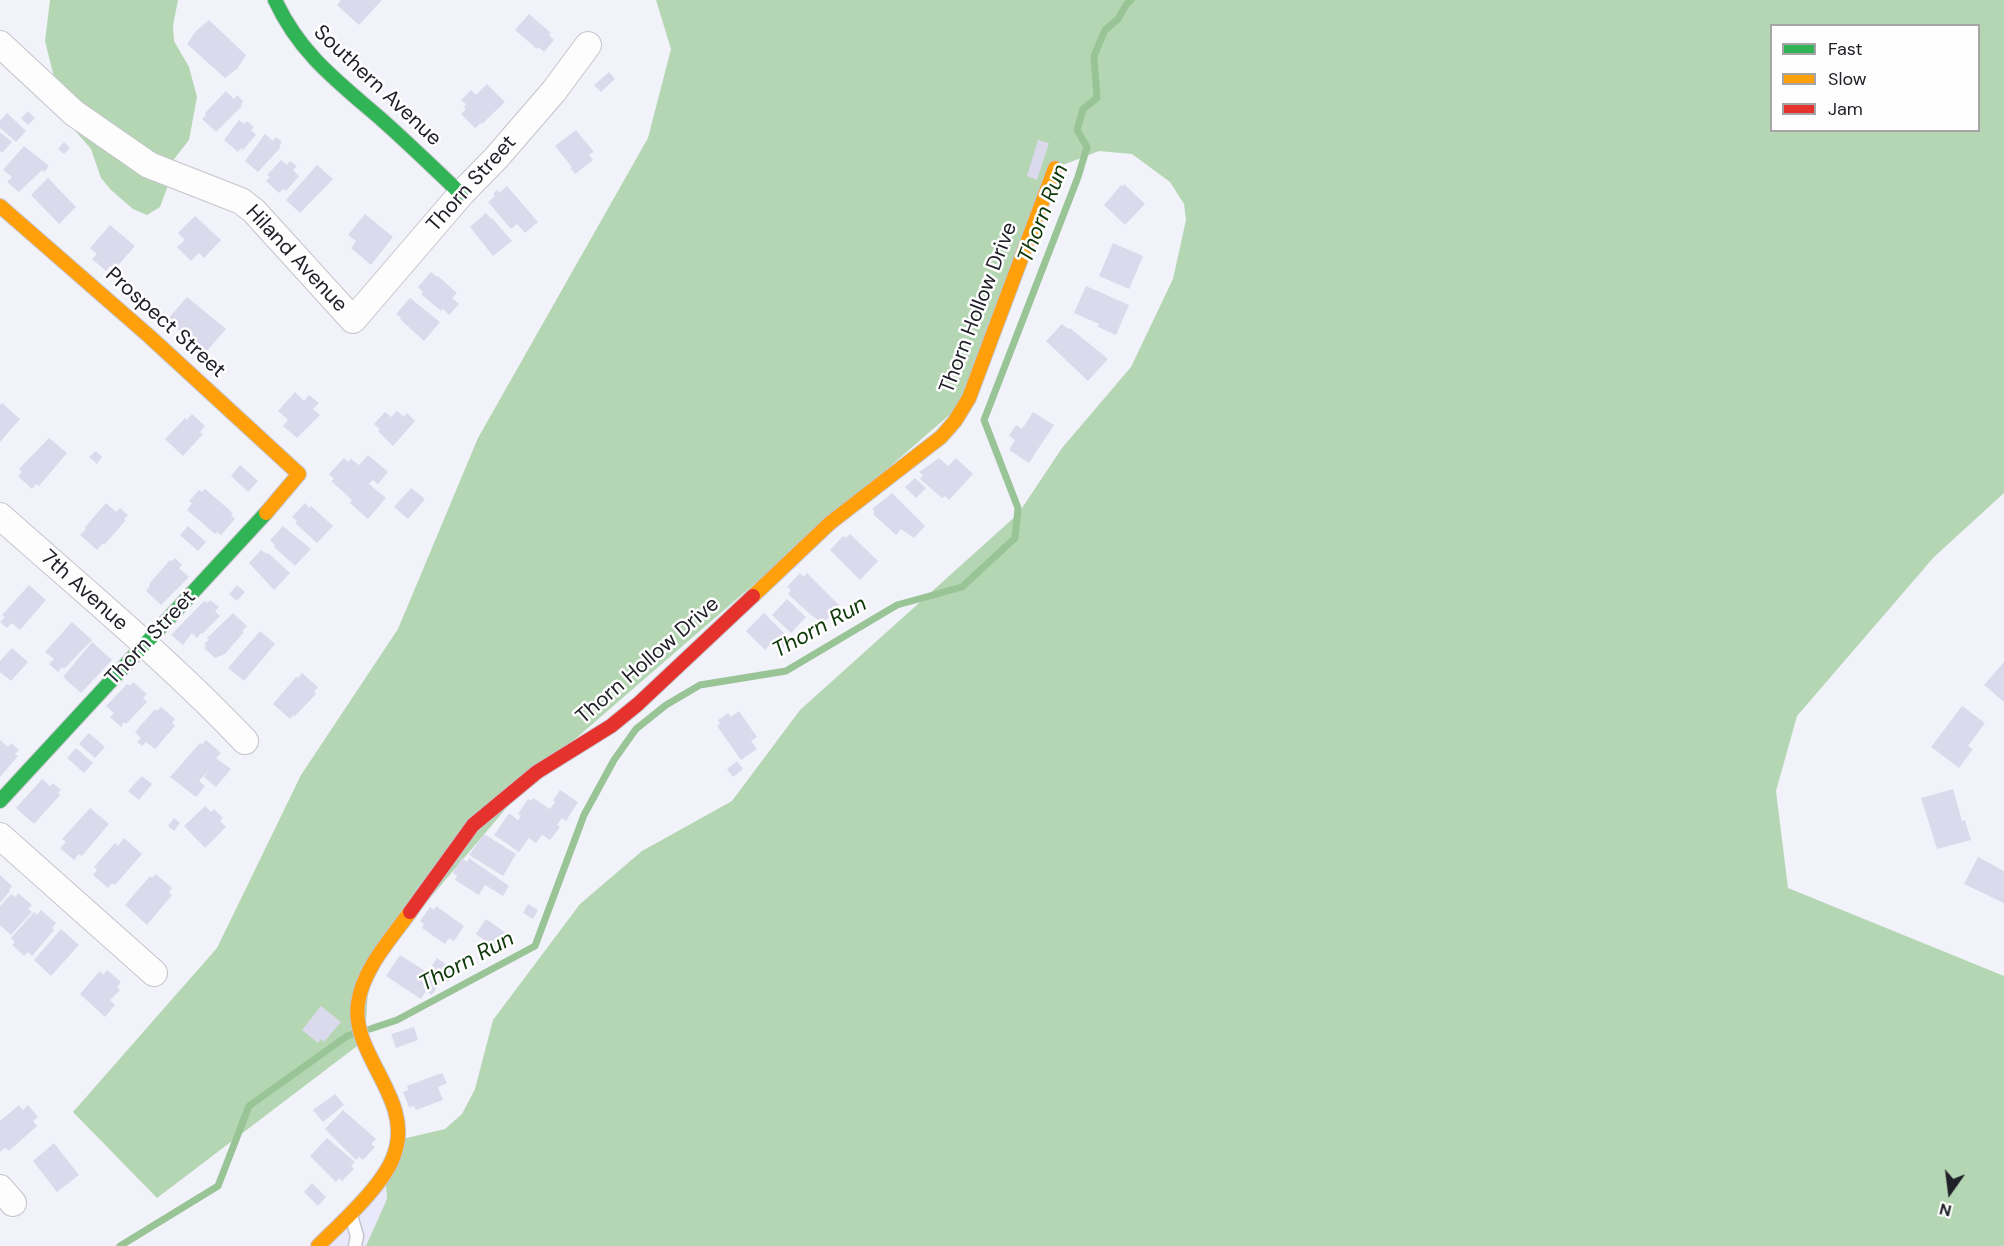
<!DOCTYPE html>
<html>
<head>
<meta charset="utf-8">
<style>
	body { margin:0 }
	#map { position:relative; width:2004px; height:1246px; overflow:hidden; background:#f2f2fa; font-family:"DM Sans",sans-serif }
	canvas { display:block }
	.legend { position:absolute; left:1770px; top:24px; width:210px; height:108px; box-sizing:border-box; background:#fefefe; border:2px solid #a5a5a8; margin:0; padding:8px 10px; list-style:none; font-size:18px; color:#202028 }
	.legend li { display:flex; align-items:center; gap:12px; height:30px }
	.legend b { width:30px; border:2px solid #a5a5a8 }
	.north { position:absolute; left:1920px; top:1162px; width:60px; height:60px; -webkit-text-stroke:4px #fefefe; paint-order:stroke; rotate:194deg; font-size:16px; font-weight:700; line-height:24px; text-align:center; color:#202028 }
	.north::after { content:''; display:block; margin:auto; width:21px; height:27px; background:#202028; clip-path:polygon(50% 0,100% 100%,50% 72%,0 100%) }
</style>
</head>
<body>
<div id="map">
<canvas width="2004" height="1246"></canvas>
<ul class="legend">
<li><b style="height:8px;background:#30b455"></b>Fast</li>
<li><b style="height:8px;background:#ff9f0a"></b>Slow</li>
<li><b style="height:8px;background:#e5322d"></b>Jam</li>
</ul>
<div class="north">N</div>
</div>
<script>
const c = document.querySelector('canvas').getContext('2d');
c.lineJoin = 'round';
function fill(path, color) { c.fillStyle = color; c.fill(path, 'evenodd'); }
function strokePath(path, color, width, dash) { c.strokeStyle = color; c.lineWidth = width; c.lineCap = dash ? 'butt' : 'round'; c.setLineDash(dash || []); c.stroke(path); }
function write(font, color, halo, rows, align = 'center') {
  c.font = font + ' "DM Sans",sans-serif'; c.lineWidth = 5; c.setLineDash([]); c.textBaseline = 'middle'; c.strokeStyle = halo; c.fillStyle = color; for (const [text, x, y, turn = 0] of rows) {
    c.save(); c.translate(x, y); c.rotate((+turn || 0) * Math.PI / 180); c.textAlign = isNaN(turn) ? turn : align; if (halo) c.strokeText(text, 0, 0); c.fillText(text, 0, 0); c.restore();
  }
}
const built = new Path2D(`
	M385 1171 387 1199 366 1246H318Z`);
const forest = new Path2D(`
	M50 0H178L173 26 174 41 189 67 197 97 189 140 171 163 170 180 160 207 147 215 133 209 111 190 101 178 91 149 72 127 63 113 45 41Z
	M656 0H2004V493L1934 557 1797 716 1776 791 1788 888 2004 976V1246H366L387 1199 385 1171 398 1140 445 1129 462 1114 475 1089 493 1020 580 904 642 851 732 801 800 710 1018 514 1062 448 1131 367 1173 279 1186 220 1184 204 1170 182 1132 154 1099 151 1055 168 969 398 537 772 369 970 365 1040 157 1198 73 1112 217 948 301 775 398 629 478 438 648 138 671 49ZM1772 26H1978V130H1772Z`);
const stream = new Path2D(`
	M370 1029 397 1020 535 946 584 815 614 760 636 729 666 705 700 685 786 671 897 605 962 587 1015 538 1018 508 984 420 1078 177 1087 147 1077 130 1083 109 1097 98 1094 56 1105 30 1118 19 1126 5 1131 0
	M120 1246 218 1186 249 1106 347 1036 353 1034`);
const building = new Path2D(`
	M341 0H382L359 25 337 5Z
	M529 14 551 33 549 35 554 40 544 52 539 47 537 49 515 30Z
	M209 20 246 55 237 69 225 78 187 44 196 31Z
	M609 72 615 79 601 92 594 85Z
	M487 84 505 102 482 124 481 123 475 128 461 114 466 109 464 107 466 104 461 100 471 90 476 95Z
	M226 91 234 99 237 95 243 101 241 105 242 106 216 132 202 119 206 115 205 113Z
	M28 111 35 118 28 125 21 118Z
	M7 113 26 131 16 142 0 128V121Z
	M239 120 244 124 247 121 254 127 251 130 256 135 243 150 241 148 238 152 224 140Z
	M576 130 594 152 589 155 593 160 575 174 570 168 572 167 555 146Z
	M0 132 12 142 2 153 0 151Z
	M265 134 273 141 276 137 282 142 279 146 281 147 258 172 245 161Z
	M1038 140 1049 143 1037 180 1027 176Z
	M64 142 70 148 64 154 58 149Z
	M24 146 49 166 44 172 42 170 19 192 7 182 12 177 3 170Z
	M281 160 287 165 290 161 297 166 293 170 299 176 286 191 283 189 279 193 266 181 270 177 267 175Z
	M317 165 333 179 300 213 286 200Z
	M48 178 76 207 59 224 31 195Z
	M1124 184 1145 204 1125 225 1104 205 1121 185 1122 187Z
	M507 186 538 222 525 233 517 224 511 229 488 202 495 196 493 194 497 190 499 193Z
	M486 213 491 219 492 218 512 241 493 256 470 227Z
	M365 214 393 237 371 265 351 248 356 241 348 235Z
	M195 216 221 240 204 258 199 253 191 261 177 247 185 240 178 233Z
	M110 225 135 246 115 269 110 266 106 271 92 259 97 254 90 248Z
	M1113 243 1143 256 1129 289 1099 276Z
	M431 272 437 277 438 276 457 293 452 298 459 304 449 315 443 309 441 311 421 294 423 292 418 287Z
	M1086 286 1129 305 1116 335 1098 327 1099 324 1074 313Z
	M187 297 226 329 206 352 167 320Z
	M410 298 440 322 424 341 400 319 401 318 396 314Z
	M1062 324 1068 329 1070 328 1108 359 1088 381 1046 341Z
	M295 392 304 401 309 395 319 403 313 409 320 415 297 438 283 426 288 420 278 411Z
	M2 403 20 419 0 442V405Z
	M397 411 404 417 407 413 415 421 393 446 378 431 380 429 374 424 385 412 391 417Z
	M1033 412 1054 425 1029 463 1009 450 1015 440 1009 436 1016 425 1022 429Z
	M192 414 205 426 200 432 203 434 183 456 165 439 185 418 187 420Z
	M49 438 67 453 39 486 36 484 32 489 18 476 22 472 19 469Z
	M96 451 102 457 97 464 89 457Z
	M368 455 388 472 378 484 373 480 369 484 386 498 368 519 350 503 352 500 331 481 334 479 329 474 344 458 348 462 351 459 359 465Z
	M939 458 948 466 956 458 973 474 949 500 945 496 942 498 920 479 923 475 919 472Z
	M240 465 258 481 248 492 231 476Z
	M915 478 926 488 916 498 905 487Z
	M411 488 425 499 408 519 394 507Z
	M205 489 233 513 231 515 235 519 221 535 217 532 215 534 187 510 192 503 189 501 199 490 202 492Z
	M892 493 925 526 914 538 901 529 896 535 873 514 875 512 872 509Z
	M106 503 116 512 120 508 128 515 124 519 126 520 104 545 103 543 97 550 80 535 86 529 85 527Z
	M305 503 309 508 311 506 333 526 317 543 295 523 297 521 292 517Z
	M188 526 206 542 198 551 180 535Z
	M283 526 311 549 295 566 274 547 275 545 270 540Z
	M850 534 878 561 860 580 830 550 843 536 846 538Z
	M261 550 267 554 268 553 290 573 274 590 249 563Z
	M175 558 182 565 179 568 189 577 161 605 146 591 150 586 149 584 170 560 172 561Z
	M800 573 804 577 807 573 839 605 823 624 810 614 788 594 791 590 787 587Z
	M29 585 46 600 20 630 12 623 7 628 0 622 5 617 2 615Z
	M237 585 245 592 237 601 229 594Z
	M787 599 806 617 791 633 772 615Z
	M210 600 219 607 215 611 220 616 202 634 201 633 197 638 192 633 183 645 171 635 204 601 207 603Z
	M233 613 247 626 242 631 244 632 225 654 215 658 204 648 206 646 204 644 209 640 207 638Z
	M764 613 791 640 779 652 771 643 765 650 746 631Z
	M72 622 92 640 64 669 62 667 58 672 49 664 54 659 45 652Z
	M260 631 275 644 244 681 228 668Z
	M92 642 112 660 81 693 63 677Z
	M12 648 28 662 11 681 0 672V661Z
	M2004 662V702L1984 685Z
	M302 673 318 687 314 692 316 694 295 716 294 715 290 719 273 704 296 677 298 678Z
	M133 682 147 694 143 698 147 702 126 724 124 722 121 727 110 717 114 713 106 706 127 684 130 686Z
	M1962 706 1985 723 1968 746 1973 749 1959 768 1931 747Z
	M161 707 175 719 172 723 175 726 155 749 146 742 142 746 137 742 141 738 135 732 155 709 157 711Z
	M739 711 757 737 751 741 757 749 741 760 717 726 720 724 718 720 728 713 731 717Z
	M89 733 105 747 95 758 79 744Z
	M0 740 8 747 11 743 19 750 15 754 18 756 0 777Z
	M206 740 221 753 216 758 231 769 216 787 204 777 210 769 199 781 205 786 196 797 170 777 200 743 202 745Z
	M76 748 93 763 84 773 67 758Z
	M737 761 743 769 733 777 727 769Z
	M142 776 152 784 139 800 128 791Z
	M42 779 50 786 53 783 61 790 58 793 60 795 34 824 16 808Z
	M1953 789 1962 821 1965 820 1971 840 1937 849 1921 798Z
	M560 790 578 802 566 821 562 818 557 825 560 827 550 840 542 835 536 843 529 838 519 852 494 835 509 813 518 820 521 816 518 814 528 799 531 801 533 798 550 809 555 802 553 800Z
	M205 806 211 812 214 809 223 818 220 821 226 827 205 848 184 826Z
	M90 808 109 824 82 856 79 854 74 860 60 848 66 842 62 839Z
	M174 818 180 823 174 831 168 826Z
	M484 834 516 854 503 876 469 855Z
	M124 838 142 854 115 885 112 883 108 888 93 875 97 870 94 867 115 843 118 846Z
	M1978 857 2004 871V903L1964 884Z
	M462 858 467 862 469 858 509 886 503 896 485 885 479 895 455 880 457 876 453 873Z
	M156 874 172 888 169 892 172 895 147 925 125 905 150 876 152 878Z
	M0 875 12 886 9 890 10 891 0 903Z
	M18 893 32 905 28 909 32 912 11 935 0 925V906L11 894 15 897Z
	M528 904 538 910 533 919 523 913Z
	M436 906 464 926 454 941 449 938 445 944 422 928 424 924 420 921 430 907 434 910Z
	M41 910 56 923 52 928 54 930 32 956 28 952 24 956 12 945 15 942 11 938 34 912 37 915Z
	M486 919 506 933 495 948 476 934Z
	M61 929 79 945 51 976 34 960Z
	M400 955 441 981 432 995 426 991 421 999 386 976Z
	M437 958 456 971 448 982 430 969Z
	M107 970 121 982 117 987 120 990 110 1000 115 1005 105 1017 80 994 100 971 103 975Z
	M321 1006 341 1022 324 1042 321 1039 318 1043 302 1030Z
	M414 1027 418 1040 396 1048 391 1034Z
	M442 1073 447 1083 438 1087 443 1100 416 1110 414 1106 409 1107 403 1092 408 1090 407 1086Z
	M335 1094 344 1105 323 1122 313 1110Z
	M19 1105 23 1110 28 1105 38 1117 33 1121 37 1126 9 1151 5 1148 0 1152V1121Z
	M343 1110 376 1139 371 1144 375 1147 363 1160 359 1157 356 1160 325 1129Z
	M327 1138 355 1162 351 1166 354 1169 342 1181 339 1178 336 1182 310 1156Z
	M54 1143 79 1175 57 1192 33 1161Z
	M312 1183 326 1197 318 1206 304 1192Z`);
const lane = new Path2D(`
	M351 1215 357 1236 355 1246`);
const street = new Path2D(`
	M0 44 74 113 149 165 241 201 254 211 353 320 461 194 497 157 554 91 588 45
	M0 516C83 590 169 661 245 741
	M0 836 154 973
	M0 1188 13 1203`);
const fast = new Path2D(`
	M275 0C300 54 337 81 381 119 408 143 435 169 461 194
	M0 801 266 513`);
const slow = new Path2D(`
	M0 206 149 336 299 474 266 513
	M753 596 830 523 941 437 955 421 969 398 1055 168
	M318 1246C341 1223 384 1185 394 1155 415 1099 350 1055 358 1003 363 969 390 940 410 912`);
const jam = new Path2D(`
	M410 912 473 825 537 772 611 726 638 704 753 596`);
const streetNames = [
	["Southern Avenue",377,86,43],
	["Thorn Street",472,184,-48],
	["Hiland Avenue",296,259,47],
	["Thorn Hollow Drive",979,308,-69],
	["Prospect Street",165,323,42],
	["7th Avenue",84,591,42],
	["Thorn Street",151,638,-47],
	["Thorn Hollow Drive",648,661,-41]
];
const waterNames = [
	["Thorn Run",1044,214,-69],
	["Thorn Run",820,628,-29],
	["Thorn Run",467,962,-28]
];
fill(built, '#e9e9fb');
fill(forest, '#b4d6b3');
strokePath(stream, '#99c496', 7);
fill(building, '#dbdaed');
strokePath(lane, '#c4c4cc', 15);
strokePath(street, '#c4c4cc', 28);
strokePath(fast, '#c4c4cc', 16);
strokePath(slow, '#c4c4cc', 16);
strokePath(jam, '#c4c4cc', 16);
strokePath(lane, '#fdfdfe', 12);
strokePath(street, '#fdfdfe', 26);
strokePath(fast, '#30b455', 14);
strokePath(slow, '#ff9f0a', 14);
strokePath(jam, '#e5322d', 14);
write('21px', '#202028', '#fefefe', streetNames);
write('italic 22px', '#0c3707', '#fefefe', waterNames);
</script>
</body>
</html>
